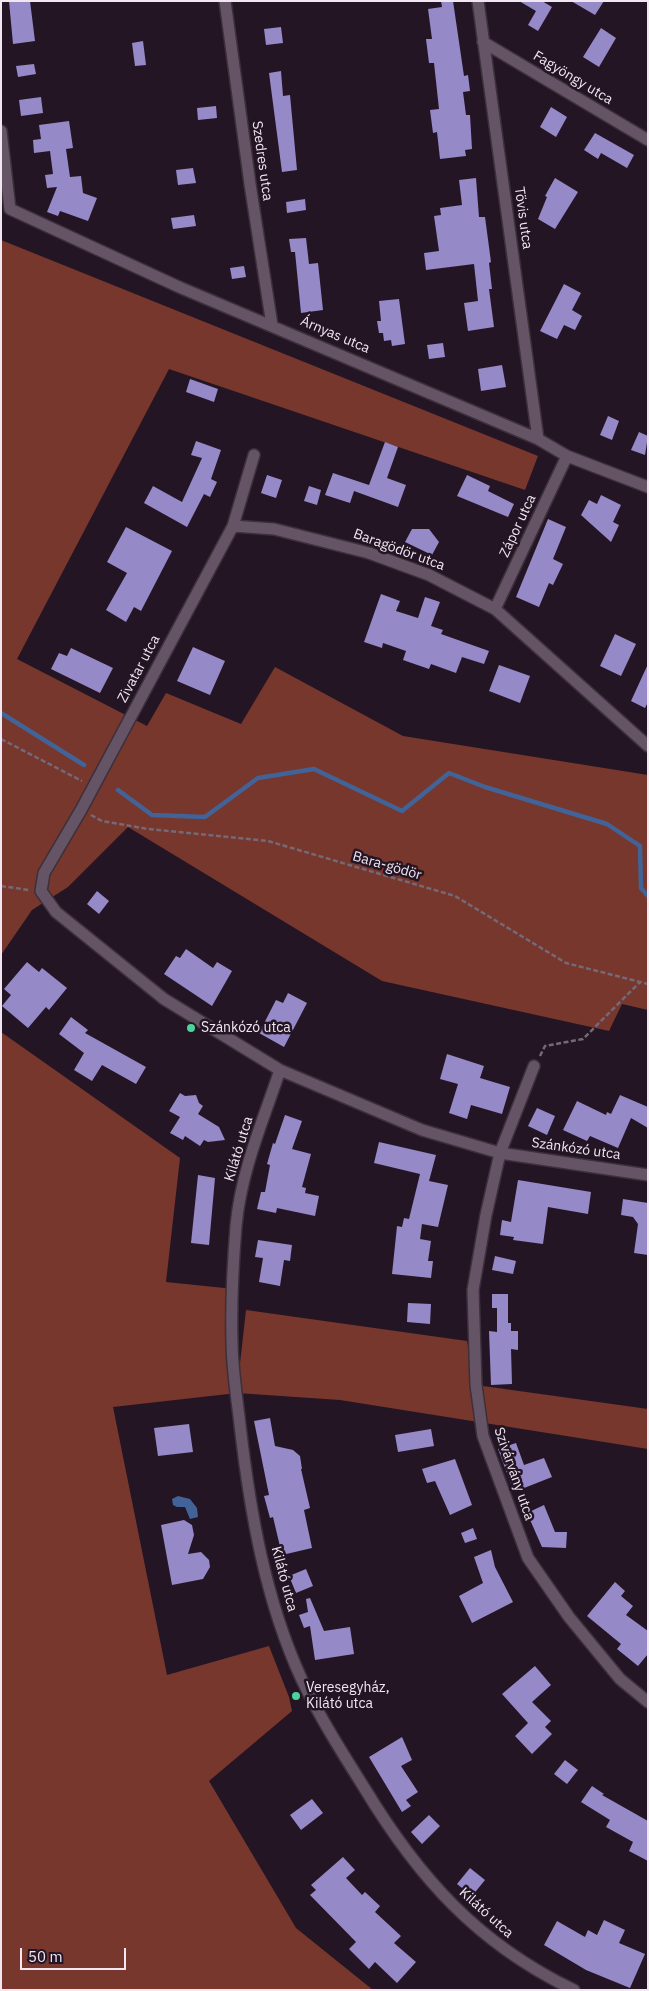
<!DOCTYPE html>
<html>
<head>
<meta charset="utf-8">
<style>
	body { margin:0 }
	#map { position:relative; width:649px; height:1991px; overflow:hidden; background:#241525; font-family:"IBM Plex Sans",sans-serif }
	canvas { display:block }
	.frame { position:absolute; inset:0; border:2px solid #f1e6f1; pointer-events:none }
	.scale { position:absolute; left:20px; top:1948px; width:106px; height:22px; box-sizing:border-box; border:2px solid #f1e6f1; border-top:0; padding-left:6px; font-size:15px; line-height:18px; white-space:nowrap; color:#f1e6f1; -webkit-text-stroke:4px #241525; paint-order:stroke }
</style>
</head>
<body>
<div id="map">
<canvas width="649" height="1991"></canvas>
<div class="frame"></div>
<div class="scale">50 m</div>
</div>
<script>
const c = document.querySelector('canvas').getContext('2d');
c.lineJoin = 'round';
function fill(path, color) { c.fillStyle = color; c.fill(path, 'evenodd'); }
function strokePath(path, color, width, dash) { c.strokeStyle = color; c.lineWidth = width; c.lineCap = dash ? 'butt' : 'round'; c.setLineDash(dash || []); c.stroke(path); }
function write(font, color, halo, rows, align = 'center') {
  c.font = font + ' "IBM Plex Sans",sans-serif'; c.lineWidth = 5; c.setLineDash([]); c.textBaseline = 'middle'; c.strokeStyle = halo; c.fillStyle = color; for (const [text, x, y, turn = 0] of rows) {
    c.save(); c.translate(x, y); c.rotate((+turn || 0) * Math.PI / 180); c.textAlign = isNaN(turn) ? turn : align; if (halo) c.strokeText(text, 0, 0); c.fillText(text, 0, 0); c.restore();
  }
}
const forest = new Path2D(`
	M1 240 538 456 525 490 169 369 17 659 147 726 166 693 241 724 275 667 403 736 648 775V1010L622 1004 609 1031 382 981 128 827 68 887 32 910 1 955Z
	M1 1032 180 1158 166 1282 234 1289 237 1390 246 1310 467 1341 476 1385 648 1409V1449L340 1400 237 1393 113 1407 167 1675 269 1646 289 1697 292 1711 209 1781 296 1928 373 1990H1Z`);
const water = new Path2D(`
	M178 1496 190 1499 197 1508 198 1517 190 1519 185 1507H177L173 1505 172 1499Z`);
const stream = new Path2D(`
	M1 713 84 765
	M118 790 152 815 205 817 258 778 314 769 402 811 449 773 485 787 607 824 640 846 641 888 648 896`);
const building = new Path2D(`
	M9 1H30L35 41 13 44Z
	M441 1H453L464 76 468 75 470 91 463 92 466 115H470L472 149 465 150 466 156 440 159 437 132 433 133 430 110 439 109 434 63H429L426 39H432L428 9 442 7Z
	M519 1H542L552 7 538 31 528 25 536 11Z
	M571 1H604L595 15Z
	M281 27 283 43 266 45 264 29Z
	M601 28 616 38 599 67 583 57Z
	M143 41 146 65 135 66 132 43Z
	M34 64 36 74 18 77 16 66Z
	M281 71 283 96 290 95 297 170 282 172 269 73Z
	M41 97 43 113 21 116 19 100Z
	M216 106 217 118 198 120 197 108Z
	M551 107 567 117 556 137 540 127Z
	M69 121 73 148 66 149 70 177 81 176 83 193 97 198 88 221 60 211 58 216 47 212 57 187 47 188 45 175 53 174 50 151 34 153 33 140 41 139 39 125Z
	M595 133 634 155 627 168 601 153 598 159 584 150Z
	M193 168 196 183 178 185 176 170Z
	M476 178 479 217H485L491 262 489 263 492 289H489L494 327 468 331 464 303 478 301 474 264 426 270 424 253 439 251 434 216 441 215 440 208 462 205 459 180Z
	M555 178 578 192 555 229 538 219 547 197 545 196Z
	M305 199 306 210 287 213 286 202Z
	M194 215 196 226 173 229 171 218Z
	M306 238 309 264 318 263 323 310 301 313 295 252H291L289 239Z
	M244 266 246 277 232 279 230 268Z
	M564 284 581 293 572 310 582 316 575 330 564 325 557 339 540 331Z
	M399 299 405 344 392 346 391 340 384 341 383 333H379L377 321H381L379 301Z
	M443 343 445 357 429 359 427 345Z
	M502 365 506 387 481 391 478 369Z
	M190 379 218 389 214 402 186 392Z
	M608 416 619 421 612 440 600 435Z
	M639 432 648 436 645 455 631 450Z
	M196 441 221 450 211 479 217 482 210 497 204 494 187 527 144 503 153 486 182 502 202 458 191 455Z
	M385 442 398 447 387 478 406 485 398 507 354 491 350 503 325 495 333 473 369 485Z
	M267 475 282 480 276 498 261 493Z
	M467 475 490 486 488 491 514 504 508 517 457 496Z
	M309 486 321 490 317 505 304 501Z
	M601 495 621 505 613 522 619 525 611 542 581 515 589 500 597 504Z
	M548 519 566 527 553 559 563 564 553 585 549 583 539 607 516 597Z
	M126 527 172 551 141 611 134 607 126 622 106 610 127 573 107 562Z
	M412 529H429L439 542 432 555 405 542Z
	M381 594 400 601 396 611 418 618 425 597 440 602 431 626 443 630 441 634 489 651 484 664 462 657 456 673 431 664 429 669 403 660 406 651 383 643 382 648 364 642Z
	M615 634 636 644 621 676 600 666Z
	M193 647 225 661 210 695 177 681Z
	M71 648 113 668 100 693 51 669 59 653 67 656Z
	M648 664V702L645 708 631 701Z
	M499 665 530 676 520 703 489 691Z
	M97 891 109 901 99 914 87 904Z
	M186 949 213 968 217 962 232 971 212 1006 164 974 176 956 180 958Z
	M27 962 39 972 42 968 67 988 49 1010 46 1007 28 1028 2 1006 11 995 4 989Z
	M288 993 307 1003 284 1047 259 1033 276 1000 283 1003Z
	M71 1017 88 1030 85 1033 146 1067 136 1084 102 1065 92 1081 74 1070 84 1053 59 1034Z
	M447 1054 484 1066 480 1078 510 1087 502 1114 471 1105 467 1119 449 1113 458 1084 440 1079Z
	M180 1093 185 1096 196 1095 199 1103 203 1106 198 1114 219 1127 225 1140 208 1142 204 1140 200 1146 185 1136 183 1140 170 1133 180 1117 169 1111Z
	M620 1095 648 1107V1128L631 1118 618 1148 590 1136 587 1141 563 1130 577 1101 606 1115 607 1112 611 1114Z
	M537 1108 555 1116 547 1135 528 1126Z
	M285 1115 302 1121 292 1149 311 1154 302 1187 306 1188 305 1193 319 1196 315 1216 277 1208 276 1213 257 1209 261 1192H265L270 1165 267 1164 273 1143 275 1144Z
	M379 1142 436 1155 429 1181 448 1185 438 1227 422 1224 420 1239 431 1241 428 1261H433L431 1278 392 1274 397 1226 402 1227 404 1218 409 1219 420 1174 374 1163Z
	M198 1175 215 1178 209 1245 191 1243Z
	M518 1180 591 1192 588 1214 548 1207 543 1244 513 1240 514 1237 500 1235 502 1220 511 1222Z
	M623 1199 648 1203V1255L634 1253 638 1224 633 1217 621 1215Z
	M258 1240 292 1245 290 1261 284 1260 280 1286 259 1282 263 1258 255 1257Z
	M495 1256 516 1261 513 1274 492 1270Z
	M492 1294H508V1323H511V1331H518V1350L511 1349 512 1384 491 1385 489 1331 497 1332V1308H492Z
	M408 1303 431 1304 430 1324 407 1322Z
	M270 1418 275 1446 293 1450 300 1456 302 1469H301L310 1508 304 1510 312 1548 282 1555 273 1517 270 1518 264 1496 269 1495 254 1421Z
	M189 1424 193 1452 158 1456 154 1428Z
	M431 1429 434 1446 398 1452 395 1435Z
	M516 1443 524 1465 544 1458 552 1477 514 1492 498 1449Z
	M455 1459 472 1505 450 1515 435 1481 427 1483 422 1469Z
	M544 1505 555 1532H567L566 1548 542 1547 527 1513Z
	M184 1520 192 1525 194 1535 188 1554 201 1552 209 1560 210 1567 203 1579 172 1585 161 1525Z
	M473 1528 477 1539 465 1543 461 1533Z
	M491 1550 495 1567 513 1602 472 1623 459 1596 483 1583 474 1557Z
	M306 1569 313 1586 296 1593 289 1576Z
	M615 1582 625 1591 621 1596 633 1606 626 1615 648 1631V1654L638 1666 617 1649 621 1644 587 1616Z
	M310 1598 324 1631 350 1627 354 1654 315 1660 310 1626 304 1628 299 1615 308 1612 306 1599Z
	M535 1666 551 1685 532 1702 551 1721 545 1727 552 1734 532 1754 515 1736 528 1723 502 1694Z
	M402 1737 412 1760 401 1766 418 1792 406 1800 411 1806 402 1812 369 1757Z
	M565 1760 578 1770 567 1784 554 1774Z
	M592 1786 604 1794 602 1795 648 1821V1861L629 1851 633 1842 606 1827 610 1820 581 1802Z
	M312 1799 323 1813 301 1830 290 1815Z
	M429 1815 440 1826 422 1844 411 1832Z
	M343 1857 355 1870 346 1878 362 1895 365 1892 380 1906 375 1912 401 1936 394 1943 416 1962 397 1983 375 1962 369 1969 349 1949 356 1942 310 1895 316 1890 311 1885Z
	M470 1868 485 1880 472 1896 457 1884Z
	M604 1920 625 1930 619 1943 645 1954 630 1988 586 1970 544 1945 557 1921 585 1937 588 1930 597 1935Z`);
const path = new Path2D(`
	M1 739 82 781
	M91 815 102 821 148 829 268 841 455 896 566 963 648 984
	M1 886 29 890
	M540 1056 545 1046 583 1039 640 982`);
const minor = new Path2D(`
	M225 1 250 184 272 325
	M478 1 538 439
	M483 42 648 140
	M1 131 10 209 179 287 538 439 567 456 648 487
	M254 455 233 526 81 810 44 873 41 891 56 912 164 999 280 1070 422 1130 500 1153 648 1175
	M233 526 274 529 369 553 429 575 495 609 648 746
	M495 609 567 456
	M534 1066 500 1153 486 1215 473 1290 476 1385 483 1436 528 1558 569 1617 620 1679 648 1702
	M280 1070C263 1121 241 1171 236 1226 233 1263 231 1304 232 1341 232 1369 237 1398 240 1425 250 1511 265 1600 302 1680 320 1718 343 1754 365 1789 419 1878 478 1944 574 1990`);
const markers = [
	[191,1028,5,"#4dd39a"],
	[296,1696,5,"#4dd39a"]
];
const streetNames = [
	["Fagyöngy utca",573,78,31],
	["Szedres utca",262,161,82],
	["Tövis utca",523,218,82],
	["Árnyas utca",335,335,23],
	["Zápor utca",518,526,-65],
	["Baragödör utca",399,550,20],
	["Zivatar utca",139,669,-62],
	["Bara-gödör",387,866,16],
	["Kilátó utca",239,1149,-73],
	["Szánkózó utca",576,1149,8],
	["Szivárvány utca",514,1474,71],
	["Kilátó utca",284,1579,75],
	["Kilátó utca",486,1913,42]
];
const poiNames = [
	["Szánkózó utca",201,1028],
	["Veresegyház,",306,1688],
	["Kilátó utca",306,1704]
];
fill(forest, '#77372c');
fill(water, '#426397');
strokePath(stream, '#426397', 4.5);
fill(building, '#9589c8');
strokePath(minor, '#3b303b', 14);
strokePath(path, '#766977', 2.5, [5, 2.5]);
strokePath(minor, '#655366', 11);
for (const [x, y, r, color] of markers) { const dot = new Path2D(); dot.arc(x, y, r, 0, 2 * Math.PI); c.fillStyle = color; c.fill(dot); strokePath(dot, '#241525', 2); }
write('14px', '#f1e6f1', '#241525', streetNames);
write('14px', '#f1e6f1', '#241525', poiNames, 'left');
</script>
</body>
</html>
